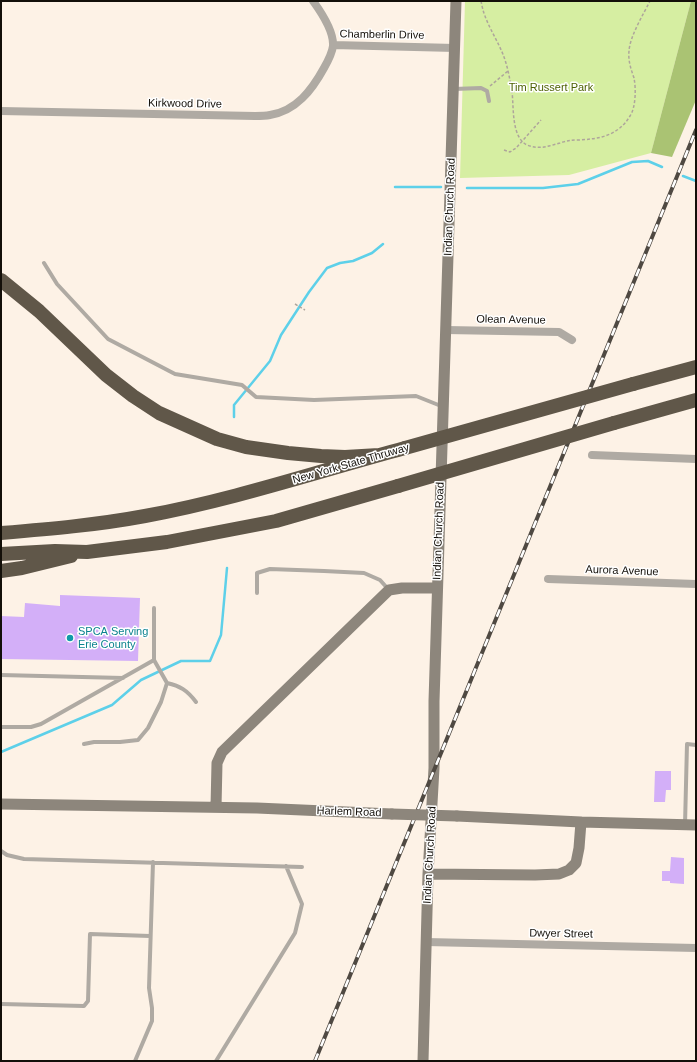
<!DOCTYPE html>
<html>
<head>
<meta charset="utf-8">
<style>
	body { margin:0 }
	#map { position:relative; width:697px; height:1062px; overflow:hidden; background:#fdf2e6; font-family:Helvetica,sans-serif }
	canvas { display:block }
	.frame { position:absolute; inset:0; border:2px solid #130f09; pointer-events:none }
</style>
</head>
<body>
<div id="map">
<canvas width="697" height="1062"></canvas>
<div class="frame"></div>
</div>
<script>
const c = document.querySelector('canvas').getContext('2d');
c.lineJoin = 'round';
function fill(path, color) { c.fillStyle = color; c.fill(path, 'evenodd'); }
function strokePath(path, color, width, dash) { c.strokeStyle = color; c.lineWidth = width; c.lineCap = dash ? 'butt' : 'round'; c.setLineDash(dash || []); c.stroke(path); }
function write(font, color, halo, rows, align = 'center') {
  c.font = font + ' Helvetica,sans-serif'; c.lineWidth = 3; c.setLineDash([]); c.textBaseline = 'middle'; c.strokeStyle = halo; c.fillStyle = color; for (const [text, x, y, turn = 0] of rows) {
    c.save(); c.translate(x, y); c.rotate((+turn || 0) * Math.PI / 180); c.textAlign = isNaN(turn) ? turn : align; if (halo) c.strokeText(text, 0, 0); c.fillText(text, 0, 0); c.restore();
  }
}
const green = new Path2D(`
	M465 1H691L651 153 569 175 460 178Z`);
const forest = new Path2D(`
	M691 1H696V100L672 157 651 153Z`);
const stream = new Path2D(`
	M683 176 696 181
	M395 187H441
	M467 188H543L578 184 632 162 648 161 662 167
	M234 417V405L270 361 281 335 309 292 327 268 340 263 353 261 372 253 383 244
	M1 752 112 705 141 680 181 661H210L221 635 227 568`);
const building = new Path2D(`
	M60 595 140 598 138 661 1 659V616L24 617 25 603 60 606Z
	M655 771H671V790H666L665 802H654Z
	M671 857 684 858V884L670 883V881H662V871H670Z`);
const path = new Path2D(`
	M481 1C482 6 483 11 485 16 490 30 499 43 504 57 508 68 510 80 512 92 514 107 511 137 527 145 539 150 549 146 560 143 566 141 571 140 578 140 599 139 618 136 630 116 636 107 636 88 634 78 631 69 628 61 629 51 630 36 643 15 650 1
	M490 86 508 71
	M504 150 510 152 516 148 541 120
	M295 304 305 310`);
const lane = new Path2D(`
	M454 89 481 88 487 91 489 101
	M44 263 57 284 108 339 175 374 242 385 256 397 314 400 416 396 441 406
	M257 593V573L270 569 324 571 364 573 380 580 389 590
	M1 675 123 678
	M167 683C180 686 187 690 196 702
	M1 727H31L41 724 154 660V608
	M84 744 94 742H120L138 740 148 728 161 702 167 683 154 660
	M685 825 687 744 696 745
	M1 851 7 855 24 859 302 867
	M1 1004 84 1006 88 1001 90 934 150 936
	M135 1061 152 1021V1008L149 988 153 862
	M216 1061 295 933 302 904 286 866`);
const street = new Path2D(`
	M333 45 455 48
	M1 111 255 116C260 116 265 116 270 115 296 111 312 90 324 68 328 61 332 54 333 46 334 32 321 12 313 1
	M446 330 559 332 572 340
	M592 455 696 459
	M548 579 696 584
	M426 942 696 948`);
const secondary = new Path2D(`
	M1 804 257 808 392 814
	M216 807 217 763 222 752 389 590 402 588H437
	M457 816 581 822 696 825
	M428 874 535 875 559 874 569 870 576 863 579 848 581 822
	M423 1061 428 874 434 768V701L456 1`);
const highway = new Path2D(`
	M1 280 39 311 106 375 133 396 159 413 217 439 246 447 288 453 321 456 345 457 379 455
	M633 384 696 367
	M614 423 696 400
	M1 533C49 529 97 525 145 516 233 500 319 471 405 448
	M1 554 55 551 87 552 167 542 276 521 398 486
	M1 571 22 568 71 556`);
const rail = new Path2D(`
	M315 1061 696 130`);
const secondaryBridge = new Path2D(`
	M392 814 457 816`);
const highwayBridge = new Path2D(`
	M405 448 633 384
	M398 486 614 423`);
const markers = [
	[70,638,4,"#0f9aa8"]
];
const streetNames = [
	["Chamberlin Drive",382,35,1],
	["Kirkwood Drive",185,104,1],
	["Indian Church Road",450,207,-88],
	["Olean Avenue",511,320,1],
	["New York State Thruway",351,464,-16],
	["Indian Church Road",439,531,-88],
	["Aurora Avenue",622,571,2],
	["Harlem Road",349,812,2],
	["Indian Church Road",430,855,-87],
	["Dwyer Street",561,934,1]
];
const parkNames = [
	["Tim Russert Park",551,88]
];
const cultureNames = [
	["SPCA Serving",78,632],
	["Erie County",78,645]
];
fill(green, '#d6eea2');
fill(forest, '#aac373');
strokePath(stream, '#5dd0e9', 2.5);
fill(building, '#d3aff8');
strokePath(path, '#aea59b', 1.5, [3, 2]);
strokePath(lane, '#afaaa3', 4);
strokePath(street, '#afaaa3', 8);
strokePath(secondary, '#8d867c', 11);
strokePath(highway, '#605749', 14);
strokePath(rail, '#4f4942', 4);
strokePath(rail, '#fff', 2.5, [8]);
strokePath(secondaryBridge, '#8d867c', 11);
strokePath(highwayBridge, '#605749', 14);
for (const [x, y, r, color] of markers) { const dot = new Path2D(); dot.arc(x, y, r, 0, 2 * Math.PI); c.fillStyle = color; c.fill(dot); strokePath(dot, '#fff', 1.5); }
write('11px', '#130f09', '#fff', streetNames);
write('11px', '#4d6102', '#fff', parkNames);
write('11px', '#0d838f', '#fff', cultureNames, 'left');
</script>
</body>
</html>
